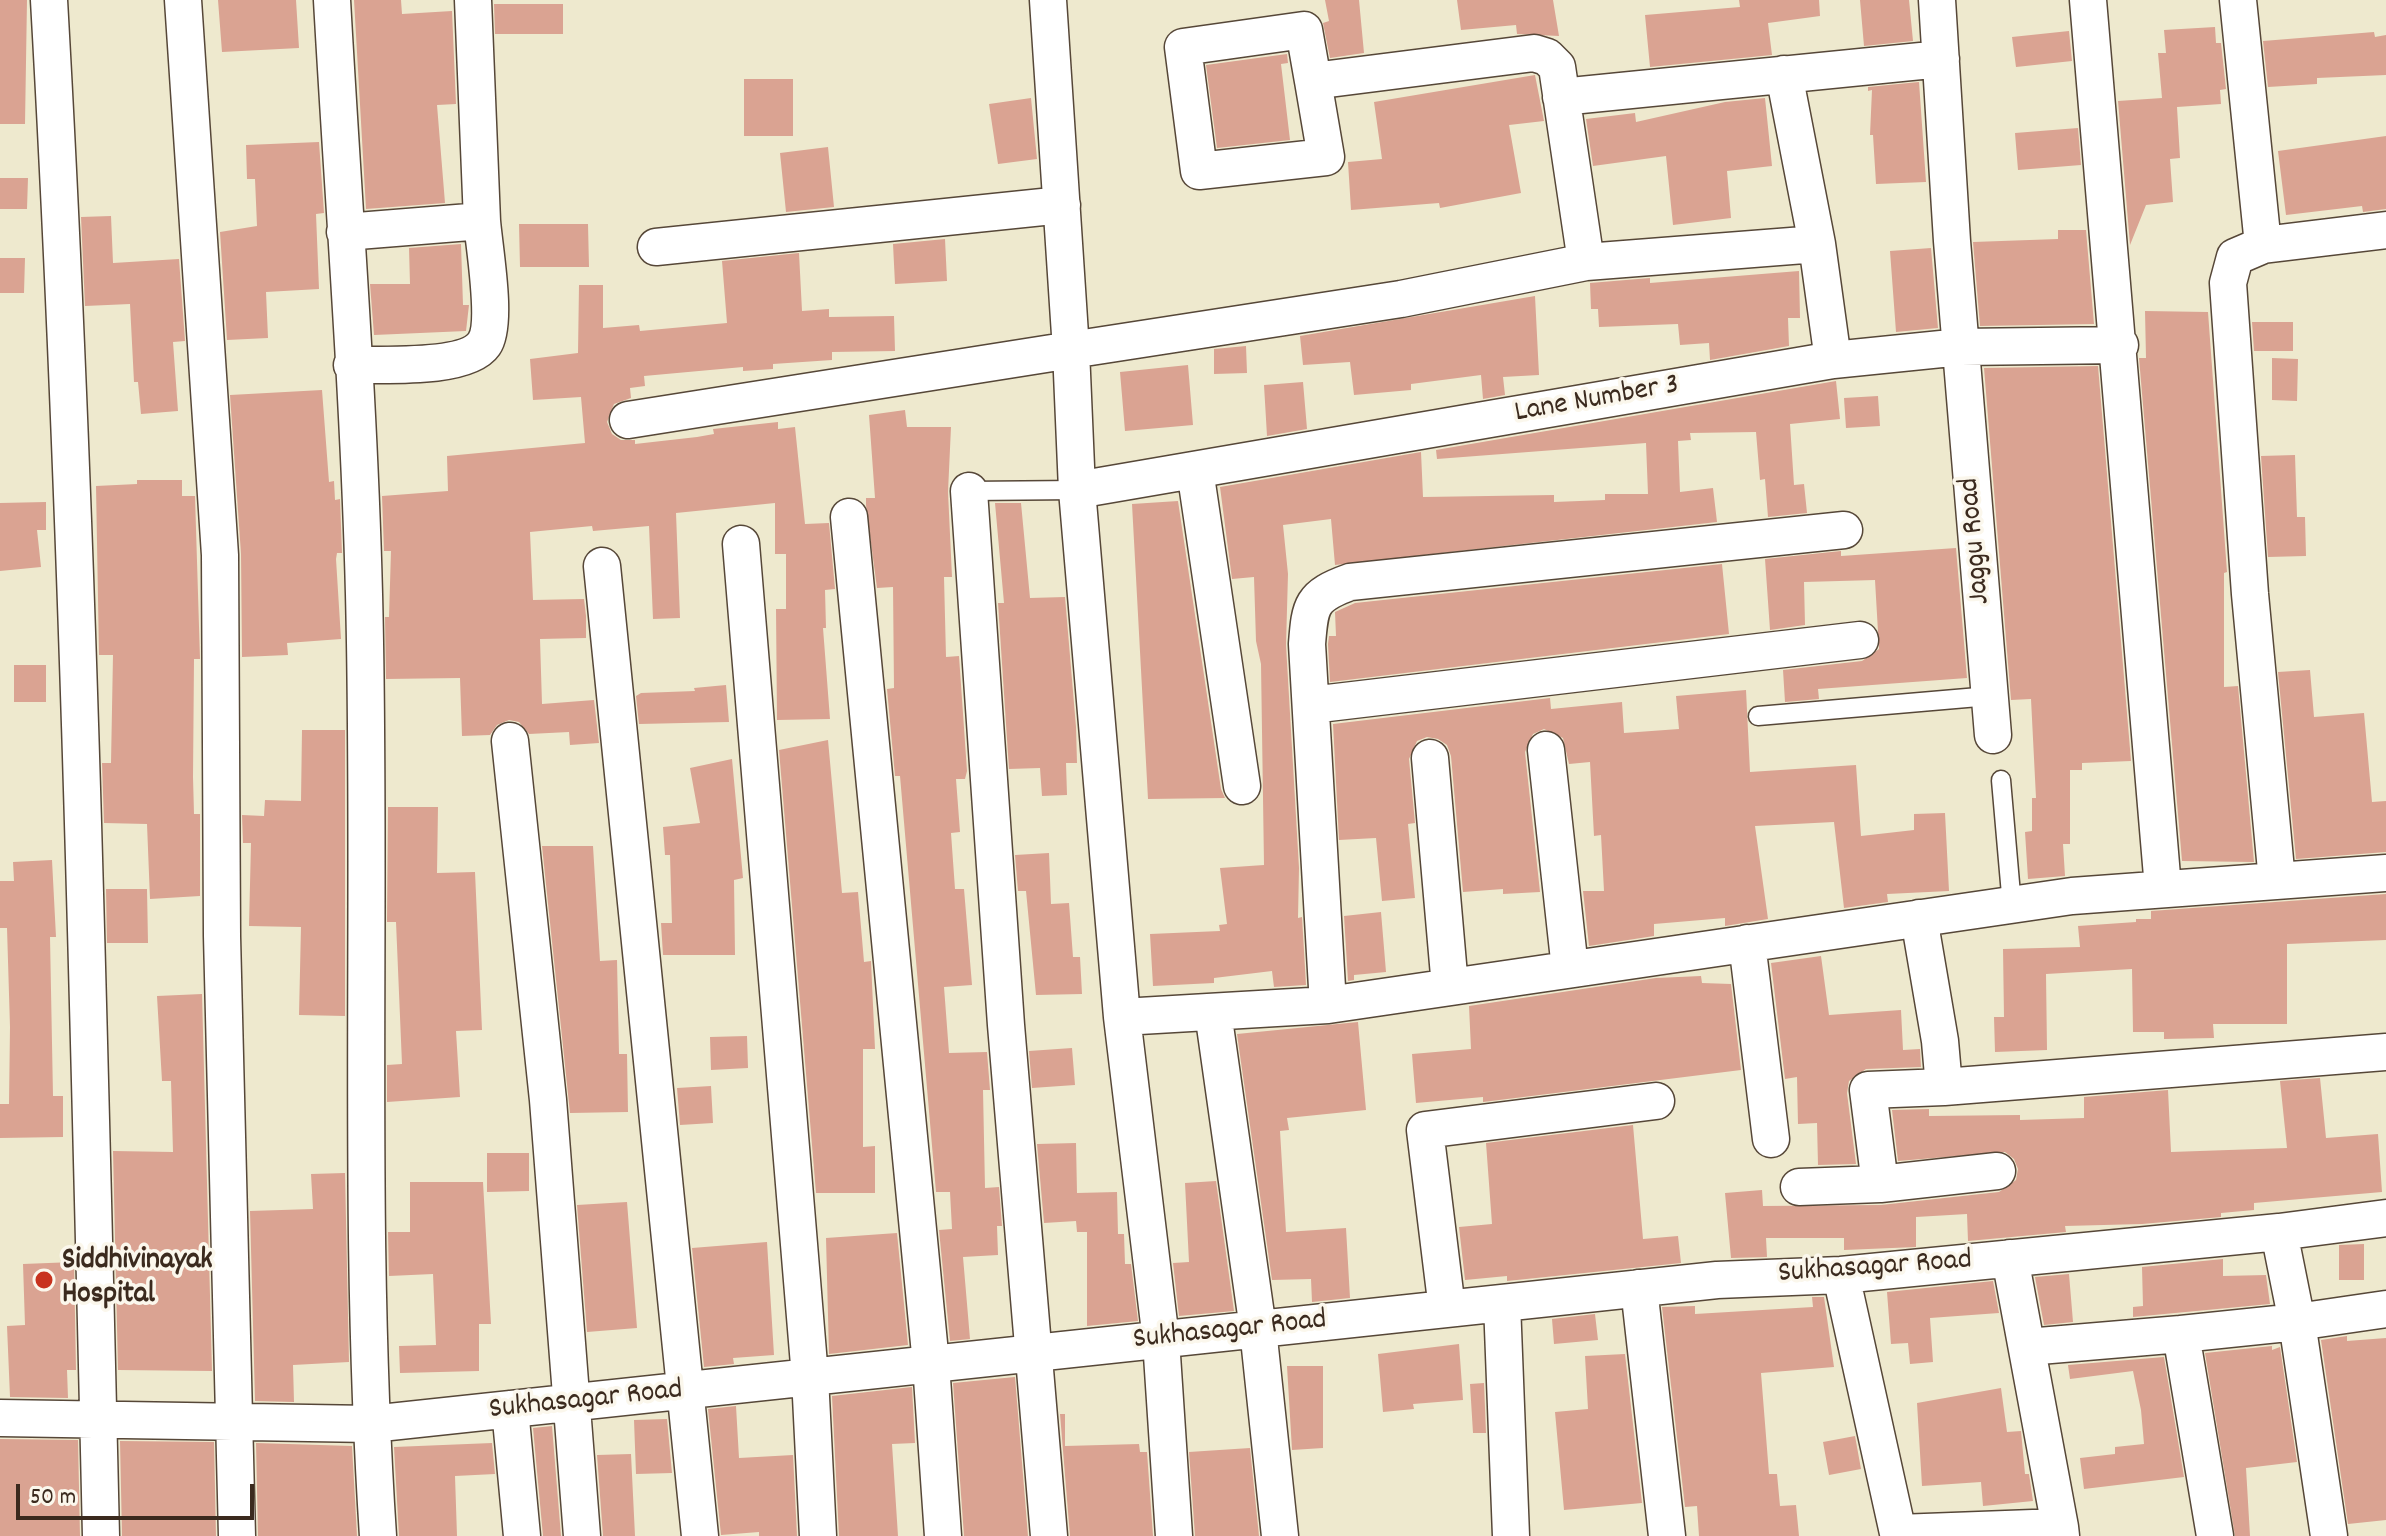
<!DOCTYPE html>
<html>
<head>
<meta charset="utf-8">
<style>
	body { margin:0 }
	#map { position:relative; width:2386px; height:1536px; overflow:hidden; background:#eee9ce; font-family:Dekko,sans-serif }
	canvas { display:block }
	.scale { position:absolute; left:16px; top:1484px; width:238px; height:36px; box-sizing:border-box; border:4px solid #3b2a1e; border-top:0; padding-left:10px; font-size:24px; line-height:28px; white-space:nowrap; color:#3b2a1e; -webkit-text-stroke:6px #fbf7ec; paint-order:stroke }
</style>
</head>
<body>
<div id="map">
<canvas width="2386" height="1536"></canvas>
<div class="scale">50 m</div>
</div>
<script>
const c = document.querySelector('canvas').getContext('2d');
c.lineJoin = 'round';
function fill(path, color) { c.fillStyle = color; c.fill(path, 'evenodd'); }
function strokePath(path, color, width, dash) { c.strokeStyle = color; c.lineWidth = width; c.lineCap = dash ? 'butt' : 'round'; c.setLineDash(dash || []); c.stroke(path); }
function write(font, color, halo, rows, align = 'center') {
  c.font = font + ' Dekko,sans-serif'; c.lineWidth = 7; c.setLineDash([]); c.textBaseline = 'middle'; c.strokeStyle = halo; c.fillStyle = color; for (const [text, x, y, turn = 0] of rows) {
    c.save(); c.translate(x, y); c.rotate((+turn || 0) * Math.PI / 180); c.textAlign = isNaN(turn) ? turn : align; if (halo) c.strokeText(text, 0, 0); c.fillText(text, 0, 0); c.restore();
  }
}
const building = new Path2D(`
	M0 0H27L25 124H0Z
	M218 0H296L299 48 222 52Z
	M354 0H401L402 14 452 11 456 104 437 105 445 203 366 209Z
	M1325 0H1359L1364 53 1330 58 1323 23 1329 21Z
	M1457 0H1553L1559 36 1517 34 1516 25 1461 30Z
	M1739 0H1819L1820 16 1768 23 1772 55 1650 67 1645 15 1740 7Z
	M1860 0H1909L1913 41 1864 46Z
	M494 4H563V34H495Z
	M2215 27 2216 43H2221L2226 89 2220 90 2221 104 2177 107 2180 158 2170 159 2173 202 2146 205 2130 245 2118 101 2162 98 2158 53H2166L2164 30Z
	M2069 31 2072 61 2016 67 2012 37Z
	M2374 32 2375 37 2386 35V75L2317 78V84L2268 87 2263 41Z
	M1287 54 1288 63 1281 64 1290 140 1217 148 1206 65Z
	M1535 75 1544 121 1509 125 1521 193 1440 208 1439 203 1351 210 1348 162 1382 159 1374 102Z
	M744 79H793V136H744Z
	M1919 82 1926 182 1876 184 1873 135H1870L1872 90 1868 91V87Z
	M1031 98 1037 159 998 164 989 104Z
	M1765 98 1772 166 1727 171 1731 218 1673 225 1666 156 1593 166 1586 119 1635 113 1636 122 1725 102Z
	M2078 128 2081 165 2018 170 2015 133Z
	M2386 136V209L2363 212 2362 206 2286 215 2278 151Z
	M319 142 324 213 316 214 319 289 266 292 268 338 227 340 220 232 257 226 255 179H247L246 145Z
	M828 147 834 207 786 212 780 153Z
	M0 178H28L27 209H0Z
	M111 216 113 263 179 259 185 341 173 342 178 411 141 414 138 382H134L130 304 85 306 81 217Z
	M519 224H588L589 267H520Z
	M2058 230H2086L2094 324 1980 326 1973 242 2058 239Z
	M945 239 947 281 895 284 893 244Z
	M461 244 463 305H469L466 331 374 335 370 284H410L409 248Z
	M1931 248 1938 328 1896 332 1890 251Z
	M799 253 802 311 829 309V317L894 316 895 351 832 352V360L773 364V369L743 371V367L644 376 645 386 630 388 631 398 614 404 607 422 612 434 621 440H635V444L697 437 714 434 713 429 778 422V429L795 427 805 524 829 523 835 589 825 590 826 628H823L830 719 777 720 776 609H786V554H775V503L676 513 680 618 653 619 649 526 593 531 592 526 530 532 533 600 584 599 586 616V638L540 639 542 704 594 700 599 743 570 745 569 732 529 734 519 722 509 720 497 725 490 735 462 736 460 678 386 679 385 617H389L391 551H384L382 496 448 491 447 456 585 443 581 397 533 400 530 359 578 353 579 285H603V328L639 325 640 331 727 323 722 261Z
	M0 258H25L24 293H0Z
	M1799 271 1800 318H1788L1789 346 1710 360 1709 343 1680 345 1678 324 1599 327 1598 309H1591L1590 283 1650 278V283Z
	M1535 296 1539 375 1503 377 1505 395 1483 399 1481 375 1411 384V390L1354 395 1350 362 1303 365 1300 336Z
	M2145 311 2208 312 2227 572 2224 573V687L2238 686 2254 862 2182 861 2139 358H2146Z
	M2252 322H2293V351H2254Z
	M1246 346 1247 373 1214 374V349Z
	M2272 358 2298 359 2297 401 2272 400Z
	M1188 365 1193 425 1125 431 1120 372Z
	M2098 366 2131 761 2082 763V770H2070V844H2063L2065 876 2028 879 2025 832 2032 831V798H2036L2031 699 2011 700 1984 368Z
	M1836 381 1840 419 1790 424 1794 485 1804 484 1807 513 1768 517 1765 479 1760 480 1756 432 1690 433 1691 440 1678 441 1680 492 1713 488 1717 522 1335 565 1331 519 1283 525 1288 574 1286 645 1299 868 1298 918 1302 917 1306 985 1274 987 1272 971 1214 978V983L1153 986 1150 934 1220 931 1219 925 1227 924 1220 868 1264 865 1261 664 1256 641 1254 577 1232 579 1220 487 1421 452 1423 497 1554 495V502L1605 500V494H1648L1646 443 1437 459 1436 450Z
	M1303 382 1307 429 1267 436 1264 385Z
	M322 390 329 482 334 481 335 500 340 499 342 553H337L336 559 341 639 287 643 288 655 242 657 241 554 230 395Z
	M1878 396 1880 426 1846 428 1844 398Z
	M905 410 907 427H951L948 492 952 577H944L946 657 959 656 967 771 965 779H956L960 832 951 833 955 889H964L972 985 944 987 949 1053 987 1052 990 1090H983L985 1188 999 1187 1002 1226H997L998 1255 963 1257 970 1339 950 1341 939 1230 952 1229 950 1192H936L900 776H895L887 689 894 688 893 587 877 588 866 505V498H875L869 415Z
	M2295 455 2297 517H2305L2306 556 2268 557 2261 456Z
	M137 480H182V496H195L200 659H194L193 777 194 814H200V896L150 899 147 824 104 823 102 763H111L113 655H99L96 486 137 484Z
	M1178 501 1221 789 1225 798 1148 799 1132 504Z
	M46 502V530H37L41 567 0 571V503Z
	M995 503H1021L1030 598 1065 597 1076 727 1077 763H1066L1067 795 1042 796 1040 768 1009 769 998 603H1004Z
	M1956 548 1967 678 1818 689 1819 699 1785 702 1783 670 1862 661 1879 649 1875 580 1804 582 1805 625 1770 630 1765 559 1841 551V556Z
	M1722 564 1729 634 1330 682 1328 644 1329 636H1336L1335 612 1355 603Z
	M14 665H46V702H14Z
	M2310 670 2314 717 2364 713 2372 802 2386 801V852L2296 859 2278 672Z
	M726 685 729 722 639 724 636 696 641 693 695 691 694 688Z
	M1746 690 1750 772 1856 765 1861 836 1914 830V814L1945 813 1949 891 1887 894 1888 902 1844 908 1834 822 1755 826 1768 919 1725 926V918L1654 924V936L1589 946 1583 891H1604L1601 835 1594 836 1590 762 1569 764 1563 738 1544 729 1533 734 1525 752 1540 892 1503 894V889L1463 892 1451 756 1447 745 1438 739 1427 737 1417 741 1409 759 1415 823 1408 824 1415 898 1382 901 1376 838 1339 840 1333 724 1550 698 1551 709 1622 702 1624 733 1679 729 1676 696Z
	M302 730H345V1016L299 1015 301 927 249 926 251 843H243L242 815 264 816 265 800 301 801Z
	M828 740 842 893 858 892 864 962 871 961 875 1049H863V1147L875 1146V1193H816L779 750Z
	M732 759 743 878 734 880 735 955H663L661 923H672L670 855H665L663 827 700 823 690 768Z
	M388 807H438L437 873 475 872 482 1030 456 1031 460 1097 387 1102V1065L402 1064 396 922H387Z
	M542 846H593L600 961 617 960 619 1054H627L628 1112 570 1113Z
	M1049 853 1051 904 1069 903 1073 957H1080L1082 994 1036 995 1026 891H1018L1015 855Z
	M52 860 56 937H50L53 1096H63V1137L0 1138V1104H9L10 1027 7 928H0V881H14L13 862Z
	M106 889H147L148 943H107Z
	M2386 894V940L2287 944V1024H2213L2214 1038 2164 1039V1032H2133L2132 969 2046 974 2047 1050 1995 1052 1994 1017H2004L2003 949 2080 947 2078 926 2136 922V919H2151V911Z
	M1381 912 1386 972 1354 975V980L1348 981 1344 916Z
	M1821 956 1829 1015 1901 1010 1903 1050 1920 1049 1921 1067 1866 1069 1849 1081 1847 1093 1856 1164 1818 1165 1817 1123 1798 1124 1797 1077 1785 1079 1771 963Z
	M1701 976 1702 983 1731 984 1741 1070 1483 1102V1097L1416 1103 1412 1054 1471 1049 1469 1006 1656 978Z
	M202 994 212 1371 118 1370 113 1151 173 1152 171 1081H162L157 996Z
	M1358 1022 1366 1110 1287 1118 1289 1130 1280 1131 1286 1232 1346 1228 1350 1298 1312 1302 1311 1279 1272 1280 1237 1034Z
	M747 1036 748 1068 711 1070 710 1037Z
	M1072 1048 1075 1085 1032 1088 1029 1051Z
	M2320 1078 2326 1138 2378 1134 2382 1192 2254 1203V1210L2221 1213V1217L2142 1224 2065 1226 2066 1232 1968 1241 1967 1214 1916 1217V1247L1844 1250V1238H1766L1767 1257 1731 1258 1725 1193 1762 1190 1763 1206 1881 1205 1999 1192 2016 1180 2018 1169 2014 1159 2005 1152 1898 1161 1892 1110 1929 1109V1116L2020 1115V1120L2084 1118V1097L2168 1090 2171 1152 2287 1148 2280 1081Z
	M711 1086 713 1123 680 1125 677 1088Z
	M1633 1125 1643 1239 1678 1236 1681 1263 1507 1281V1276L1465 1280 1459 1227 1492 1224 1486 1143Z
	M1076 1143 1077 1193 1117 1192 1118 1234H1124L1125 1264H1131L1138 1321 1087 1326V1232H1077L1076 1221 1044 1223 1037 1144Z
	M487 1153H529V1191L487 1192Z
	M345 1173 349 1362 293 1365 294 1402 255 1401 250 1211 313 1209 311 1174Z
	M1216 1181 1234 1311 1179 1316 1173 1263 1189 1262 1185 1183Z
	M410 1182H483L491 1324H479V1371L400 1373 399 1346 436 1345 433 1274 389 1276 388 1232H410Z
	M627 1202 637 1328 587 1332 577 1205Z
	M897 1233 908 1345 829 1354 826 1238Z
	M767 1242 774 1355 733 1358 734 1364 704 1367 692 1248Z
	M2364 1244V1280H2339V1245Z
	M2223 1259V1276L2266 1275 2270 1304 2133 1317V1307L2143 1306 2142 1267Z
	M74 1262 76 1370H67L68 1398 10 1397 7 1326 25 1325 23 1264Z
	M2069 1274 2073 1322 2044 1325 2035 1277Z
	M1993 1281 1999 1313 1930 1318 1933 1362 1910 1364 1908 1343 1891 1344 1887 1292Z
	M1812 1297H1824L1834 1367 1761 1373 1769 1474H1777L1780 1506 1796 1505 1799 1536H1699L1697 1506 1685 1507 1662 1307 1695 1306V1314L1813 1307Z
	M1595 1314 1598 1340 1554 1344 1552 1319Z
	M2347 1336V1341L2386 1338V1520L2348 1524 2321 1340Z
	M1459 1344 1463 1400 1413 1404 1414 1409 1383 1412 1378 1354Z
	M2272 1346V1350L2280 1347 2297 1462 2246 1468 2250 1536H2235L2205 1353Z
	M1625 1354 1642 1503 1564 1510 1555 1412 1588 1409 1585 1356Z
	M2164 1357 2184 1477 2084 1489 2080 1458 2115 1454V1447L2144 1444 2141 1410 2133 1371 2070 1379 2068 1365Z
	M1287 1366H1323V1448L1292 1450Z
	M1015 1377 1028 1536H964L953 1383Z
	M1484 1383 1486 1433H1473L1470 1384Z
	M912 1387 915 1443 892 1444 898 1536H839L832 1396Z
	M2001 1388 2007 1432 2021 1431 2025 1474H2029L2033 1501 1983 1506 1981 1482 1922 1486 1917 1403Z
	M736 1406 739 1458 793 1455 797 1536H759V1532L721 1535 708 1409Z
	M1060 1414H1065V1446L1139 1444 1140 1452H1147L1153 1536H1070Z
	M667 1419 672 1473 636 1474 634 1420Z
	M552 1426 561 1536H543L533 1428Z
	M1855 1436 1861 1469 1829 1475 1823 1442Z
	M0 1439 78 1440 80 1536H0Z
	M120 1441 214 1442 216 1536H122Z
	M256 1443 352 1446 357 1536H258Z
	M492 1443 495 1474 455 1476 457 1536H399L394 1447Z
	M1250 1448 1259 1536H1195L1189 1452Z
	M631 1454 635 1536H603L597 1455Z`);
const service = new Path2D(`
	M969 491 1077 490
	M1758 716 1990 696
	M2001 780 2012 906`);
const minor = new Path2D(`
	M49 0C78 512 89 1024 101 1536
	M183 0 220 555 222 936 237 1536
	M332 0C343 198 359 396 364 594 372 908 357 1222 378 1536
	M1048 0 1071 350 1401 299 1586 262 1817 244
	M1937 0 1952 241 1993 735
	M2088 0 2163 888
	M2238 0 2263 245
	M1784 74 1817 244 1833 360
	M1313 81 1304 30 1183 47 1199 171 1326 157 1313 81 1534 53 1547 57 1557 67 1586 262
	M1561 97 1941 59
	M345 232 482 221 473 0
	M656 247 1062 205
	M352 365C381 364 466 370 484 344 498 324 484 247 482 221
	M628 420 1071 350 1077 490 1122 1017 1161 1340 1174 1536
	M1195 470 1242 786
	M1077 490 1833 360 1961 347 2120 345
	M969 491 1006 1025 1049 1536
	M849 517 931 1364 943 1536
	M741 544 810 1377 818 1536
	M602 566 700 1536
	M1311 705 1860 640
	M510 741 548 1100 582 1536
	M1546 750 1570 969
	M1430 758 1450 987
	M2277 881 2250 594 2228 283 2235 257 2263 245 2386 230
	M1919 918 1940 1041 1944 1087 2386 1052
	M1747 943 1771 1139
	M1328 1005 1307 644C1310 605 1311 596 1350 582L1844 530
	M1213 1012 1258 1329 1280 1536
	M1122 1017 1328 1005 2072 896 2386 873
	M1880 1184 1997 1171
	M1799 1187 1880 1184 1868 1090 1944 1087
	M2279 1232 2386 1218
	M2010 1258 2060 1527
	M1841 1275 1898 1533 2060 1527 2061 1536
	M1639 1288 1667 1536
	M1502 1303 1511 1536
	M1447 1309 1425 1130 1656 1101
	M2027 1347 2181 1334
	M510 1409 522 1536
	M0 1418 371 1424 1717 1280 1841 1275 2279 1232 2297 1322 2386 1309
	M2215 1536 2181 1334 2297 1322 2329 1536`);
const markers = [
	[44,1280,10,"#c8321e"]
];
const streetNames = [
	["Lane Number 3",1597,401,-10],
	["Jaggu Road",1977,541,-95],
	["Sukhasagar Road",1875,1269,-4],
	["Sukhasagar Road",1230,1332,-6],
	["Sukhasagar Road",586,1402,-6]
];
const poiNames = [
	["Siddhivinayak",62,1263],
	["Hospital",62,1297]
];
fill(building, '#daa392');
strokePath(service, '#564738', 21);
strokePath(minor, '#564738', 39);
strokePath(service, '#fff', 18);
strokePath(minor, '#fff', 36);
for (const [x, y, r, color] of markers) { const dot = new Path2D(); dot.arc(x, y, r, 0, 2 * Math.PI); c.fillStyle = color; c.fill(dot); strokePath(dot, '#fbf7ec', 3); }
write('30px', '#3b2a1e', '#fbf7ec', streetNames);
write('bold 30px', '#3b2a1e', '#fbf7ec', poiNames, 'left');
</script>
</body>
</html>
